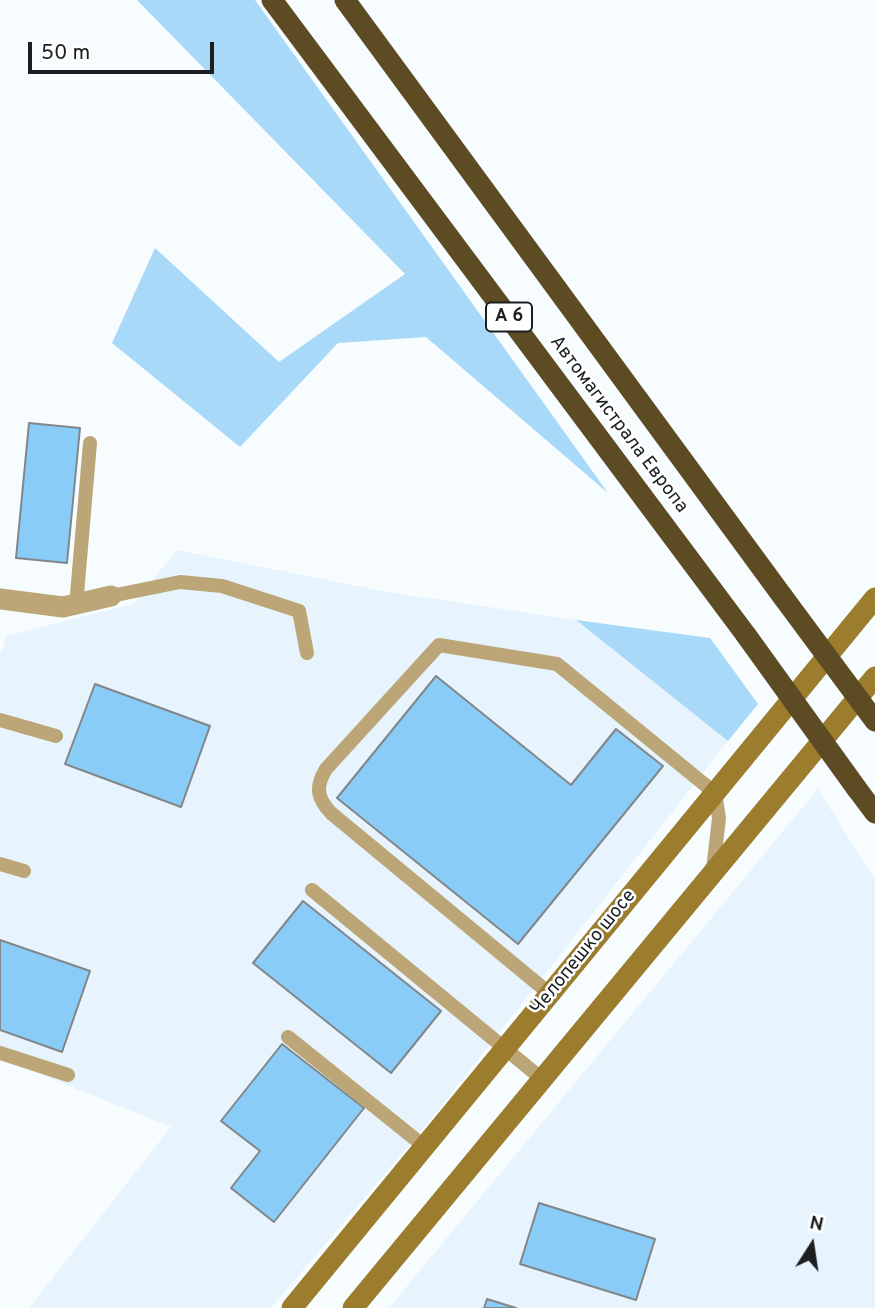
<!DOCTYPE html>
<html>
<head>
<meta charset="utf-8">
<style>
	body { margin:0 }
	#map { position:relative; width:875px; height:1308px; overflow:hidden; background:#f7fcff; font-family:Overpass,sans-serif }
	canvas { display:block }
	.north { position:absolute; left:777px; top:1210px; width:70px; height:70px; -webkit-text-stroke:5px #fff; paint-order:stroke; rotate:12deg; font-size:19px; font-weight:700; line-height:28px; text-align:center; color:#1c1f20 }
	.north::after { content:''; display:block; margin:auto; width:24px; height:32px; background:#1c1f20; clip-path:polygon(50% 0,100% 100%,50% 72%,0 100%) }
	.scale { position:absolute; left:28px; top:42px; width:186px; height:32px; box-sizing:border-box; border:4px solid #1c1f20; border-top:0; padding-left:9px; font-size:21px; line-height:24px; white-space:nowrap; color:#1c1f20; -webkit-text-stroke:5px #fff; paint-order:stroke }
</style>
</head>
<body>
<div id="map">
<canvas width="875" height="1308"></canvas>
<div class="north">N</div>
<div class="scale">50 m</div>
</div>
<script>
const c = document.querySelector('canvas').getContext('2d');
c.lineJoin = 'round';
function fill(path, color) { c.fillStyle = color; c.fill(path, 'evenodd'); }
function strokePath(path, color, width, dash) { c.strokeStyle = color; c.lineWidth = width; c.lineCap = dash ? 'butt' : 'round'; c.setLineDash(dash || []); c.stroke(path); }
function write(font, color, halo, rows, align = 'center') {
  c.font = font + ' Overpass,sans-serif'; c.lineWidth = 5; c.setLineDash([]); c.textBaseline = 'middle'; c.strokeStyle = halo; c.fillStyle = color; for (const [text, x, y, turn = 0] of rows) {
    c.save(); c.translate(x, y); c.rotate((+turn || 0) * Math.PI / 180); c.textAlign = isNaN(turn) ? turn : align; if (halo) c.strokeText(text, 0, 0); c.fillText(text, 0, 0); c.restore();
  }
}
const built = new Path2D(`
	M177 550 388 592 576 620 728 741 436 1113 271 1308H29L171 1127 0 1058V656L6 636 133 604Z
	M818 789 875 880V1308H389Z`);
const green = new Path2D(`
	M137 0H255L608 493 426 337 338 343 240 447 112 343 155 248 279 362 405 274Z
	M576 620 710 638 758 704 728 741Z`);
const building = new Path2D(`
	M29 423 80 428 67 563 16 558Z
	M436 676 571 785 616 729 663 766 518 944 337 798Z
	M95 684 210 726 181 807 65 764Z
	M303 901 441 1011 391 1073 253 963Z
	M0 940 90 971 62 1052 0 1030Z
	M282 1044 364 1108 274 1222 231 1188 260 1151 221 1121Z
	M539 1203 655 1239 636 1300 520 1264Z
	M487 1299 516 1308H484Z`);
const lane = new Path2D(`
	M111 596 180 582 222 586 299 611 307 653
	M76 606 90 443
	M0 720 56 736
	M0 864 24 871
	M312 890 542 1079
	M550 994 331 813C317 798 315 787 326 769L439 645 557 664 715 793 719 818 713 869
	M288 1037 425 1147
	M0 1053 68 1075`);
const street = new Path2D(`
	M0 599 63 607 111 596`);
const secondary = new Path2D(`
	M292 1308 875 598
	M353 1308 875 677`);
const highway = new Path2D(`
	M272 0 746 635
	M345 0 783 597
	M857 789 875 813`);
const highwayBridge = new Path2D(`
	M783 597 875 721
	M746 635 857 789`);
const shields = [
	[509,317,46]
];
const shieldNames = [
	["A 6",509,317]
];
const streetNames = [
	["Автомагистрала Европа",618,425,53],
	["Челопешко шосе",584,953,-51]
];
fill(built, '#e7f4fd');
fill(green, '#a9d9f8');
fill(building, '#89ccf8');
strokePath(building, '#818689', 2);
strokePath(lane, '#bca677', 14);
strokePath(street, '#bca677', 21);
strokePath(secondary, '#9c7c2d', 21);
strokePath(highway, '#5c4b23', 21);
strokePath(highwayBridge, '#5c4b23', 21);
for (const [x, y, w] of shields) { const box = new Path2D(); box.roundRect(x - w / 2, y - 14.5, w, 29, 5); c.fillStyle = '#fff'; c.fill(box); strokePath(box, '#1c1f20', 2); }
write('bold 18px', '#1c1f20', null, shieldNames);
write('19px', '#1c1f20', '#fff', streetNames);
</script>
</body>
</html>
